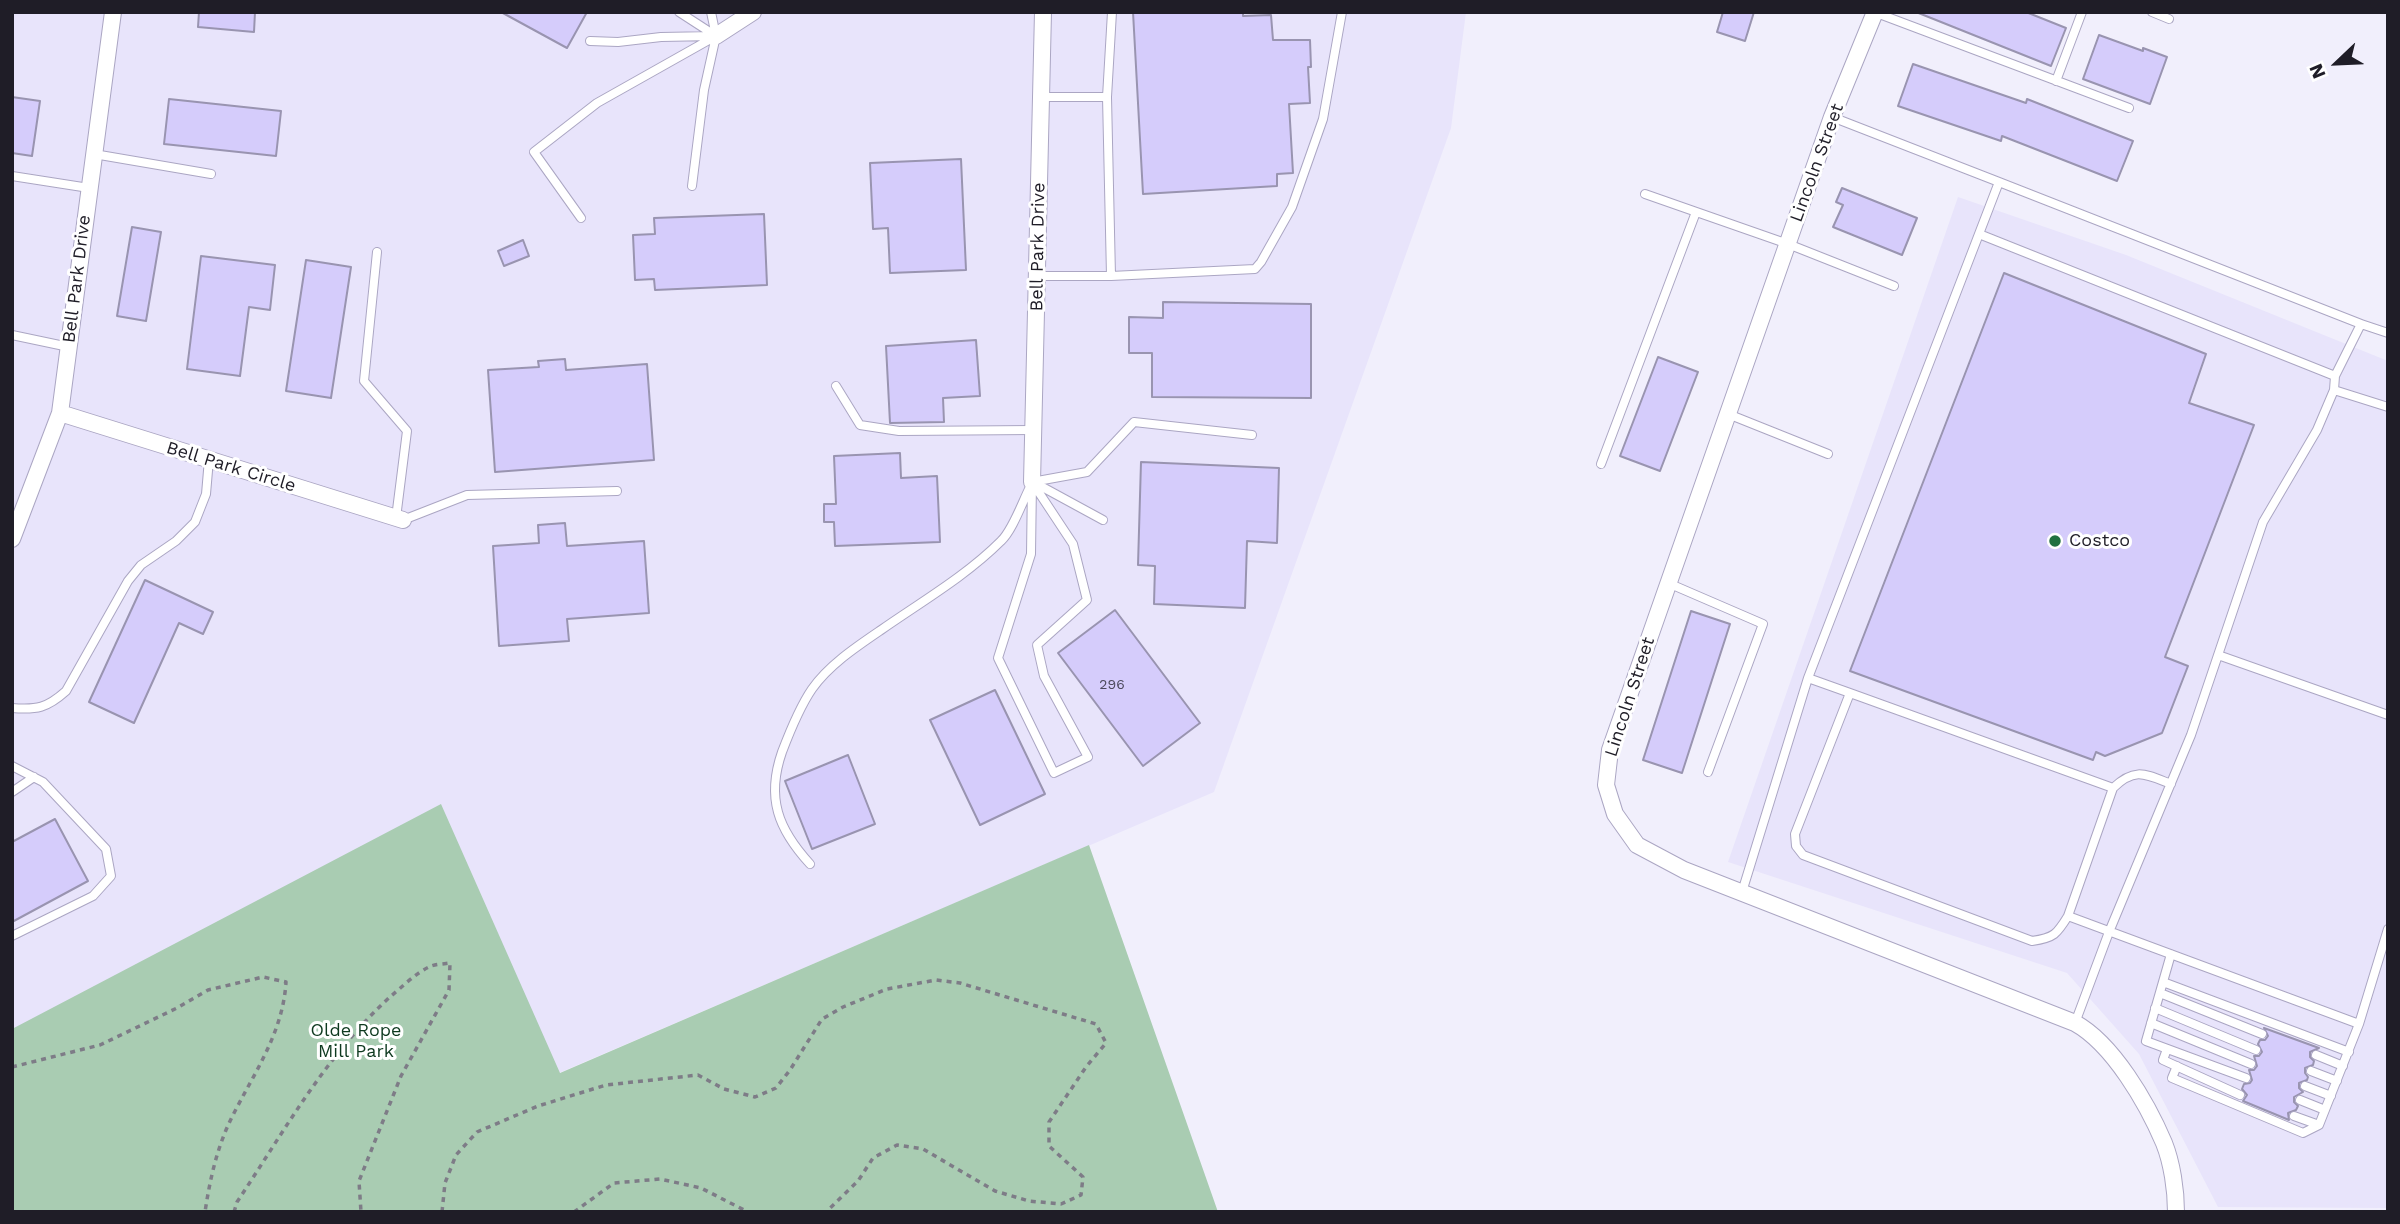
<!DOCTYPE html>
<html>
<head>
<meta charset="utf-8">
<style>
	body { margin:0 }
	#map { position:relative; width:2400px; height:1224px; overflow:hidden; background:#f1effc; font-family:"Work Sans",sans-serif }
	canvas { display:block }
	.frame { position:absolute; inset:0; border:14px solid #1f1d27; pointer-events:none }
	.north { position:absolute; left:2302px; top:28px; width:70px; height:70px; -webkit-text-stroke:5px #fff; paint-order:stroke; rotate:247deg; font-size:19px; font-weight:700; line-height:28px; text-align:center; color:#1f1d27 }
	.north::after { content:''; display:block; margin:auto; width:24px; height:32px; background:#1f1d27; clip-path:polygon(50% 0,100% 100%,50% 72%,0 100%) }
</style>
</head>
<body>
<div id="map">
<canvas width="2400" height="1224"></canvas>
<div class="frame"></div>
<div class="north">N</div>
</div>
<script>
const c = document.querySelector('canvas').getContext('2d');
c.lineJoin = 'round';
function fill(path, color) { c.fillStyle = color; c.fill(path, 'evenodd'); }
function strokePath(path, color, width, dash) { c.strokeStyle = color; c.lineWidth = width; c.lineCap = dash ? 'butt' : 'round'; c.setLineDash(dash || []); c.stroke(path); }
function write(font, color, halo, rows, align = 'center') {
  c.font = font + ' "Work Sans",sans-serif'; c.lineWidth = 6; c.setLineDash([]); c.textBaseline = 'middle'; c.strokeStyle = halo; c.fillStyle = color; for (const [text, x, y, turn = 0] of rows) {
    c.save(); c.translate(x, y); c.rotate((+turn || 0) * Math.PI / 180); c.textAlign = isNaN(turn) ? turn : align; if (halo) c.strokeText(text, 0, 0); c.fillText(text, 0, 0); c.restore();
  }
}
const built = new Path2D(`
	M12 12H1466L1451 128 1214 792 356 1160 12 1040Z
	M1958 197 2126 255 2388 361V1208L2218 1207 2139 1054 2067 973 1728 862Z`);
const green = new Path2D(`
	M441 804 560 1073 1089 845 1218 1212H12V1029Z`);
const building = new Path2D(`
	M199 12H255L254 32 198 27Z
	M501 12H587L567 48Z
	M1133 12H1243V16L1271 15 1273 40H1310L1311 67H1308L1310 103 1289 104 1293 173 1277 174V186L1143 194Z
	M1723 12H1754L1745 41 1717 32Z
	M1916 12H2026L2066 28 2051 66Z
	M2099 35 2143 51V48L2167 57 2150 104 2083 79Z
	M1913 64 2026 103 2027 99 2133 141 2117 181 2002 136 2001 141 1898 106Z
	M12 97 40 101 32 156 12 153Z
	M169 99 281 111 276 156 164 144Z
	M961 159 966 270 890 273 888 228 873 229 870 163Z
	M1842 188 1917 218 1902 255 1833 227 1843 205 1836 202Z
	M764 214 767 285 655 290 654 279 635 280 633 235 655 234 654 218Z
	M132 227 161 232 146 321 117 316Z
	M523 240 529 256 504 266 498 251Z
	M201 256 275 265 270 310 249 307 240 376 187 369Z
	M306 260 351 267 331 398 286 391Z
	M2004 273 2206 354 2189 403 2254 425 2165 657 2188 666 2162 733 2105 756 2096 752 2093 760 1850 671Z
	M1163 302 1311 304V398L1152 397V353H1129V317L1163 318Z
	M976 340 980 396 943 398 944 422 890 423 886 346Z
	M1658 357 1698 372 1660 471 1620 456Z
	M565 359 566 370 647 364 654 460 495 472 488 370 539 367 538 361Z
	M900 453 901 478 937 476 940 542 835 546 834 522H824V504H836L834 456Z
	M1141 462 1279 468 1277 543 1247 541 1245 608 1154 604 1155 566 1138 565Z
	M565 523 567 546 644 541 649 613 567 619 569 641 499 646 493 546 539 543 538 525Z
	M145 580 213 612 203 634 179 623 134 723 89 702Z
	M1115 610 1200 723 1143 766 1058 653Z
	M1691 611 1730 624 1682 773 1643 760Z
	M995 690 1045 794 980 825 930 720Z
	M848 755 875 824 812 849 785 781Z
	M55 819 88 881 12 922V842Z
	M2264 1028 2319 1048 2310 1052V1057L2314 1061 2313 1065 2305 1068V1073L2308 1077 2307 1080 2299 1083V1088L2303 1092 2294 1097V1102L2298 1106 2296 1110 2288 1113 2289 1120 2243 1101 2247 1095 2242 1089 2244 1084 2250 1083 2252 1080 2249 1070H2254L2257 1066 2254 1056H2259L2262 1052 2258 1044 2260 1040H2265L2268 1036Z`);
const path = new Path2D(`
	M12 1067 100 1045 177 1008 208 990 263 977 286 982C283 1033 254 1073 232 1117 217 1147 210 1179 205 1212
	M234 1212 237 1202C285 1130 326 1055 391 996 402 987 416 973 429 967 435 964 444 964 450 963L449 990 401 1076 359 1181 361 1212
	M442 1212 445 1183 456 1155 477 1132 538 1106 606 1085 698 1075 724 1089 755 1097 776 1088 790 1070 822 1019 843 1007 887 989 936 980 960 983 1096 1024 1106 1043 1086 1067 1049 1122V1146L1083 1177 1081 1195 1061 1204 1029 1201 995 1191 923 1149 897 1145 873 1158 858 1181 826 1212
	M574 1212 614 1183 660 1179 701 1188 748 1212`);
const service = new Path2D(`
	M679 12 716 36
	M1874 12 2129 108
	M2152 12 2169 19
	M590 41 618 42 661 37 713 36
	M2056 81 2082 12
	M1041 97H1107L1111 276
	M1107 97 1112 12
	M1832 117 1999 182
	M94 154 211 174
	M12 176 89 188
	M692 186 704 90 716 36 711 12
	M1645 194 1788 244 1894 286
	M581 218 534 152 597 103 716 36
	M1979 234 2335 376
	M377 252 364 381 407 431 396 518
	M1037 276H1111L1255 269 1261 262 1292 207 1323 119 1342 12
	M12 335 69 347
	M836 386 860 425 899 431 1034 430
	M2334 390 2388 407
	M1728 414 1828 454
	M1601 464 1696 212
	M1032 482 1073 544 1087 600 1037 645 1044 676 1088 757 1054 773 998 658 1031 554Z
	M1032 482 1087 472 1134 422 1252 435
	M1035 483 1103 520
	M403 520 467 495 617 491
	M1668 583 1763 624 1708 772
	M2218 655 2388 715
	M1808 678 1850 693
	M12 708C37 710 47 708 66 691L128 581 141 565 176 541 195 522 206 494 209 459
	M12 766 43 782 106 849 111 876 93 896 12 936
	M2171 784C2145 774 2135 767 2113 788L1850 693 1795 834 1796 846 1803 855 2032 941C2054 938 2057 934 2068 916L2359 1024 2388 929
	M12 792 34 777
	M810 864C778 829 766 798 782 752 790 731 799 708 812 689 829 665 856 647 881 630 921 602 966 576 1001 541 1013 530 1023 500 1031 485
	M1742 892 1808 678 1999 182 2361 324
	M2068 916 2113 788
	M2171 954 2146 1041 2246 1078
	M2163 982 2349 1052
	M2160 993 2262 1034
	M2155 1008 2256 1050
	M2075 1023 2109 932 2191 735 2263 522 2317 430 2334 390 2335 376 2361 324 2388 333
	M2151 1023 2251 1064
	M2167 1049 2163 1060 2240 1095
	M2316 1055 2343 1066
	M2177 1066 2172 1078 2303 1133 2319 1125 2359 1024
	M2311 1071 2337 1081
	M2305 1086 2331 1096
	M2300 1100 2325 1110
	M2294 1116 2319 1125`);
const minor = new Path2D(`
	M1875 12 1832 117 1610 750 1606 785 1615 814 1637 845 1684 870 2075 1023C2113 1044 2147 1103 2164 1143 2172 1163 2176 1190 2176 1212
	M716 36 753 12
	M60 413 403 520
	M1032 482 1043 12
	M12 539 60 413 113 12`);
const markers = [
	[2055,541,7,"#207040"]
];
const numberNames = [
	["296",1112,685]
];
const streetNames = [
	["Lincoln Street",1817,163,-70],
	["Bell Park Drive",1038,247,-89],
	["Bell Park Drive",77,279,-83],
	["Bell Park Circle",231,467,17],
	["Lincoln Street",1630,697,-72]
];
const poiNames = [
	["Costco",2069,541]
];
const parkNames = [
	["Olde Rope",356,1031],
	["Mill Park",356,1052]
];
fill(built, '#e8e4fb');
fill(green, '#a9ccb2');
fill(building, '#d5ccfb');
strokePath(building, '#9994b0', 2);
strokePath(service, '#aba6c3', 10);
strokePath(minor, '#aba6c3', 18);
strokePath(path, '#7e7c87', 3.5, [5, 5]);
strokePath(service, '#fff', 8);
strokePath(minor, '#fff', 16);
for (const [x, y, r, color] of markers) { const dot = new Path2D(); dot.arc(x, y, r, 0, 2 * Math.PI); c.fillStyle = color; c.fill(dot); strokePath(dot, '#fff', 2.5); }
write('14px', '#4c495c', null, numberNames);
write('18px', '#1f1d27', '#fff', streetNames);
write('18px', '#1f1d27', '#fff', poiNames, 'left');
write('18px', '#0e391f', '#fff', parkNames);
</script>
</body>
</html>
